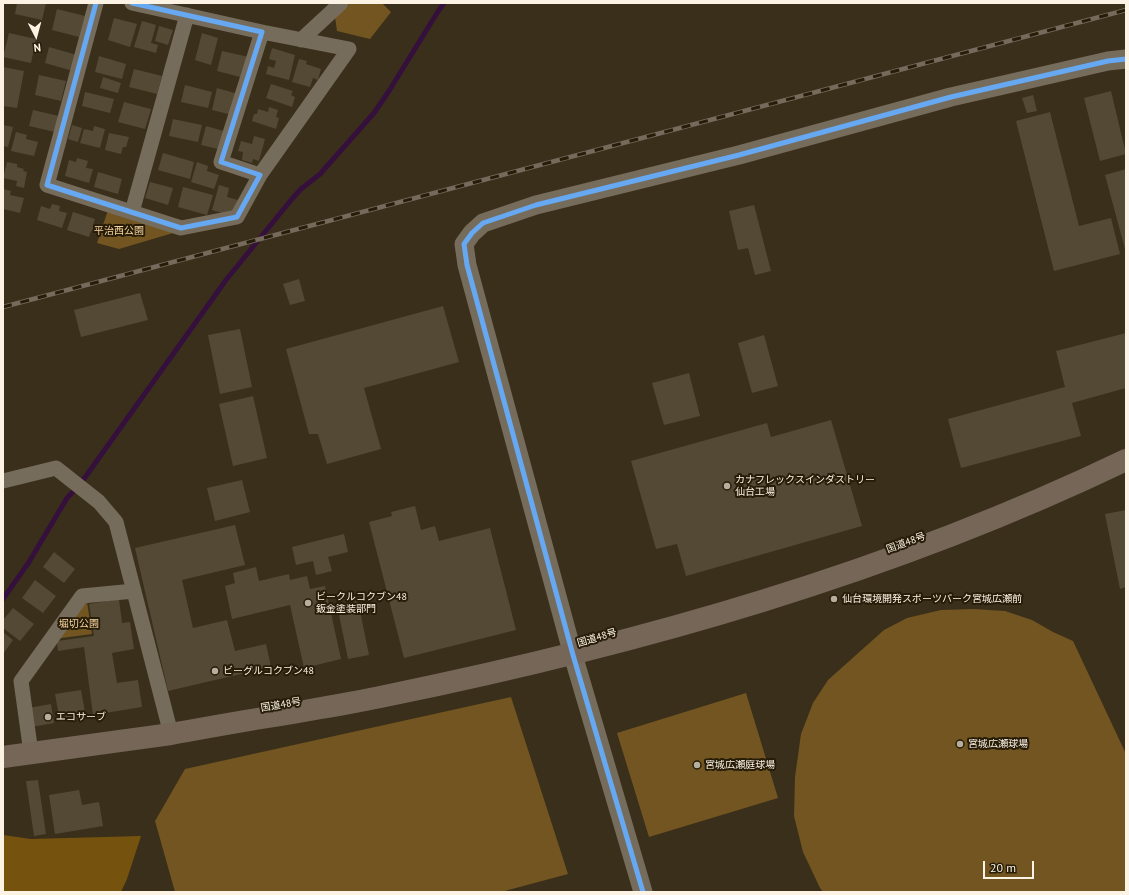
<!DOCTYPE html>
<html>
<head>
<meta charset="utf-8">
<style>
	body { margin:0 }
	#map { position:relative; width:1129px; height:895px; overflow:hidden; background:#3a2f1b; font-family:"PT Sans",sans-serif }
	canvas { display:block }
	.frame { position:absolute; inset:0; border:4px solid #fcf3e4; pointer-events:none }
	.north { position:absolute; left:16px; top:16px; width:40px; height:40px; -webkit-text-stroke:3px #271c08; paint-order:stroke; rotate:174deg; font-size:11px; font-weight:700; line-height:16px; text-align:center; color:#fcf3e4 }
	.north::after { content:''; display:block; margin:auto; width:14px; height:18px; background:#fcf3e4; clip-path:polygon(50% 0,100% 100%,50% 72%,0 100%) }
	.scale { position:absolute; left:983px; top:861px; width:51px; height:18px; box-sizing:border-box; border:2px solid #fcf3e4; border-top:0; padding-left:5px; font-size:12px; line-height:14px; white-space:nowrap; color:#fcf3e4; -webkit-text-stroke:3px #271c08; paint-order:stroke }
</style>
</head>
<body>
<div id="map">
<canvas width="1129" height="895"></canvas>
<div class="frame"></div>
<div class="north">N</div>
<div class="scale">20 m</div>
</div>
<script>
const c = document.querySelector('canvas').getContext('2d');
c.lineJoin = 'round';
function fill(path, color) { c.fillStyle = color; c.fill(path, 'evenodd'); }
function strokePath(path, color, width, dash) { c.strokeStyle = color; c.lineWidth = width; c.lineCap = dash ? 'butt' : 'round'; c.setLineDash(dash || []); c.stroke(path); }
function write(font, color, halo, rows, align = 'center') {
  c.font = font + ' "PT Sans","Noto Sans JP",sans-serif'; c.lineWidth = 4; c.setLineDash([]); c.textBaseline = 'middle'; c.strokeStyle = halo; c.fillStyle = color; for (const [text, x, y, turn = 0] of rows) {
    c.save(); c.translate(x, y); c.rotate((+turn || 0) * Math.PI / 180); c.textAlign = isNaN(turn) ? turn : align; if (halo) c.strokeText(text, 0, 0); c.fillText(text, 0, 0); c.restore();
  }
}
const green = new Path2D(`
	M350 3H382L391 12 370 39 337 31 335 17Z
	M108 210 173 233 119 249 97 243Z
	M87 602 92 634 54 639Z
	M974 609 1005 611 1032 620 1053 632 1073 641 1126 754V892H823L820 888 803 852 794 816 795 777 801 734 813 703 828 680 884 630 907 618 941 610Z
	M746 693 778 798 649 837 617 733Z
	M511 697 568 874 501 892H175L155 821 185 769Z`);
const forest = new Path2D(`
	M3 835 31 839 141 836 127 879 121 892H3Z`);
const stream = new Path2D(`
	M3 599 29 562 67 498 81 483 226 280 291 200 301 189 320 174 374 113 389 91 437 13 444 3`);
const building = new Path2D(`
	M17 3H46L42 20 15 14Z
	M57 9 85 16 79 37 52 30Z
	M114 18 137 24 130 47 108 40Z
	M142 21 156 25 151 43 158 45 156 53 134 47Z
	M159 26 173 30 168 45 155 41Z
	M9 33 36 39 31 63 3 57Z
	M202 33 218 38 211 65 195 60Z
	M49 47 77 55 73 71 45 63Z
	M272 48 295 55 289 80 266 74 268 66 274 68 276 61 269 59Z
	M222 51 249 57 244 78 217 71Z
	M99 56 126 64 122 79 95 72Z
	M299 59 307 61 306 64 321 69 318 80 313 78 310 87 292 82Z
	M3 67 24 71 17 108 3 106Z
	M134 69 162 76 157 94 129 87Z
	M39 75 66 81 61 101 35 95Z
	M103 77 121 83 118 93 100 88Z
	M271 84 293 91 291 95 295 97 292 107 266 98Z
	M185 85 212 92 208 108 181 102Z
	M217 88 238 94 232 115 212 110Z
	M1111 91 1126 154 1100 161 1084 98Z
	M85 92 114 99 110 113 82 106Z
	M1033 95 1037 111 1027 113 1022 98Z
	M124 102 151 109 145 129 118 122Z
	M269 107 278 110 276 117 279 118 276 129 252 121 254 114H257L258 109 268 112Z
	M33 110 59 116 55 132 29 126Z
	M1050 112 1079 226 1111 218 1120 254 1054 271 1016 121Z
	M173 119 202 125 198 142 169 136Z
	M3 125 13 127 8 147 3 146Z
	M72 125 82 128 78 142 68 139Z
	M94 126 105 129 100 148 80 143 84 129 93 131Z
	M206 126 227 132 222 150 201 145Z
	M16 132 27 135 26 139 38 142 34 156 11 151Z
	M109 133 129 137 126 147H123L121 154 105 150Z
	M254 136 265 139 259 161 253 159 252 163 242 160 243 152 238 151 241 141 252 144Z
	M163 153 194 162 190 179 158 170Z
	M77 158 88 161 86 168 93 169 89 183 65 176 69 160 76 162Z
	M7 162 17 164V167L24 169 23 171 27 172 24 188 16 186 17 181 3 178Z
	M197 162 208 166 207 171 219 175 214 189 191 182Z
	M1126 169V249H1125L1105 175Z
	M98 172 122 179 118 194 94 187Z
	M150 182 173 188 168 205 145 198Z
	M219 185 229 188 227 197 238 200 233 216 212 210Z
	M183 187 213 195 207 215 178 207Z
	M3 189 11 191 10 195 24 198 20 213 3 209Z
	M52 204 60 206 59 211 67 213 62 228 37 220 41 206 50 209Z
	M754 205 771 271 755 275 748 248 738 250 729 211Z
	M73 212 95 219 93 225 97 226 95 232 91 231 89 237 67 230Z
	M299 279 305 301 290 305 283 284Z
	M140 293 148 320 81 337 74 310Z
	M443 306 459 362 364 388 381 449 327 464 318 434H309L286 349Z
	M240 329 252 387 220 394 208 335Z
	M1126 333V388L1072 403 1081 436 961 468 948 419 1065 387 1056 351Z
	M764 335 778 386 752 393 738 343Z
	M689 373 700 416 664 425 652 383Z
	M253 396 267 458 233 466 219 404Z
	M831 420 862 526 686 576 677 544 656 549 631 461 767 423 771 437Z
	M242 480 250 512 215 521 207 488Z
	M415 506 421 530 435 526 439 541 490 528 516 630 404 658 369 522 392 516 391 512Z
	M1126 510V587L1120 589 1105 514Z
	M235 525 245 565 182 580 193 628 227 620 235 651 266 644 271 667 168 691 135 548Z
	M344 534 348 552 328 557 332 571 316 575 313 561 296 565 292 547Z
	M54 552 75 569 64 583 43 567Z
	M256 567 259 581 289 574 290 580 307 576 310 589 325 586 341 659 304 668 290 605 232 619 225 586 235 583 233 573Z
	M35 580 56 596 43 613 22 598Z
	M119 599 122 623 130 622 134 649 112 653 117 683 138 680 142 707 93 715 84 647 58 651 57 641 94 636 89 604Z
	M358 601 369 655 348 659 337 605Z
	M13 608 34 624 20 641 3 628V620Z
	M3 632 13 640 3 654Z
	M81 690 86 718 60 722 55 694Z
	M51 704 54 723 31 727 28 708Z
	M38 780 46 834 34 836 26 781Z
	M79 790 82 805 99 802 103 826 55 834 49 795Z`);
const minor = new Path2D(`
	M96 3 47 185 181 228 237 217 260 175 221 162 262 32 132 3
	M301 40 341 3
	M260 175 349 49 262 32
	M132 212 187 15
	M3 481 56 468 99 502 116 522 171 734
	M31 753 21 681 82 596 134 591`);
const tertiary = new Path2D(`
	M643 892 573 655 467 265 464 244 472 233 483 223 536 205 739 155 951 97 1108 61 1126 59`);
const trunk = new Path2D(`
	M3 757C59 749 115 742 171 734 210 727 248 720 287 714 320 708 353 703 385 696 639 644 891 573 1126 460`);
const rail = new Path2D(`
	M3 307 1126 10`);
const cycleway = new Path2D(`
	M96 3 47 185 181 228 237 217 260 175 221 162 262 32 132 3
	M643 892 573 655 467 265 464 244 472 233 483 223 536 205 739 155 951 97 1108 61 1126 59`);
const markers = [
	[727,486,4,"#b8ae9e"],
	[834,599,4,"#b8ae9e"],
	[308,603,4,"#b8ae9e"],
	[215,671,4,"#b8ae9e"],
	[48,717,4,"#b8ae9e"],
	[960,744,4,"#b8ae9e"],
	[697,765,4,"#b8ae9e"]
];
const parkNames = [
	["平治西公園",119,231],
	["堀切公園",79,624]
];
const poiNames = [
	["カナフレックスインダストリー",735,480],
	["仙台工場",735,492],
	["ビークルコクブン48",316,597],
	["鈑金塗装部門",316,609],
	["仙台環境開発スポーツパーク宮城広瀬前",842,599],
	["ビーグルコクブン48",223,671],
	["エコサーブ",56,717],
	["宮城広瀬球場",968,744],
	["宮城広瀬庭球場",705,765]
];
const streetNames = [
	["国道48号",906,543,-20],
	["国道48号",597,638,-16],
	["国道48号",281,705,-10]
];
fill(green, '#725520');
fill(forest, '#75530e');
strokePath(stream, '#35103d', 5);
fill(building, '#534935');
strokePath(minor, '#766c5c', 15);
strokePath(tertiary, '#766c5c', 19);
strokePath(trunk, '#766658', 22);
strokePath(rail, '#756a5c', 4.5);
strokePath(rail, '#271c08', 3, [9]);
strokePath(cycleway, '#66a8f1', 5);
for (const [x, y, r, color] of markers) { const dot = new Path2D(); dot.arc(x, y, r, 0, 2 * Math.PI); c.fillStyle = color; c.fill(dot); strokePath(dot, '#271c08', 1.5); }
write('10px', '#f9d7a3', '#271c08', parkNames);
write('10px', '#fcf3e4', '#271c08', poiNames, 'left');
write('10px', '#fcf3e4', '#271c08', streetNames);
</script>
</body>
</html>
